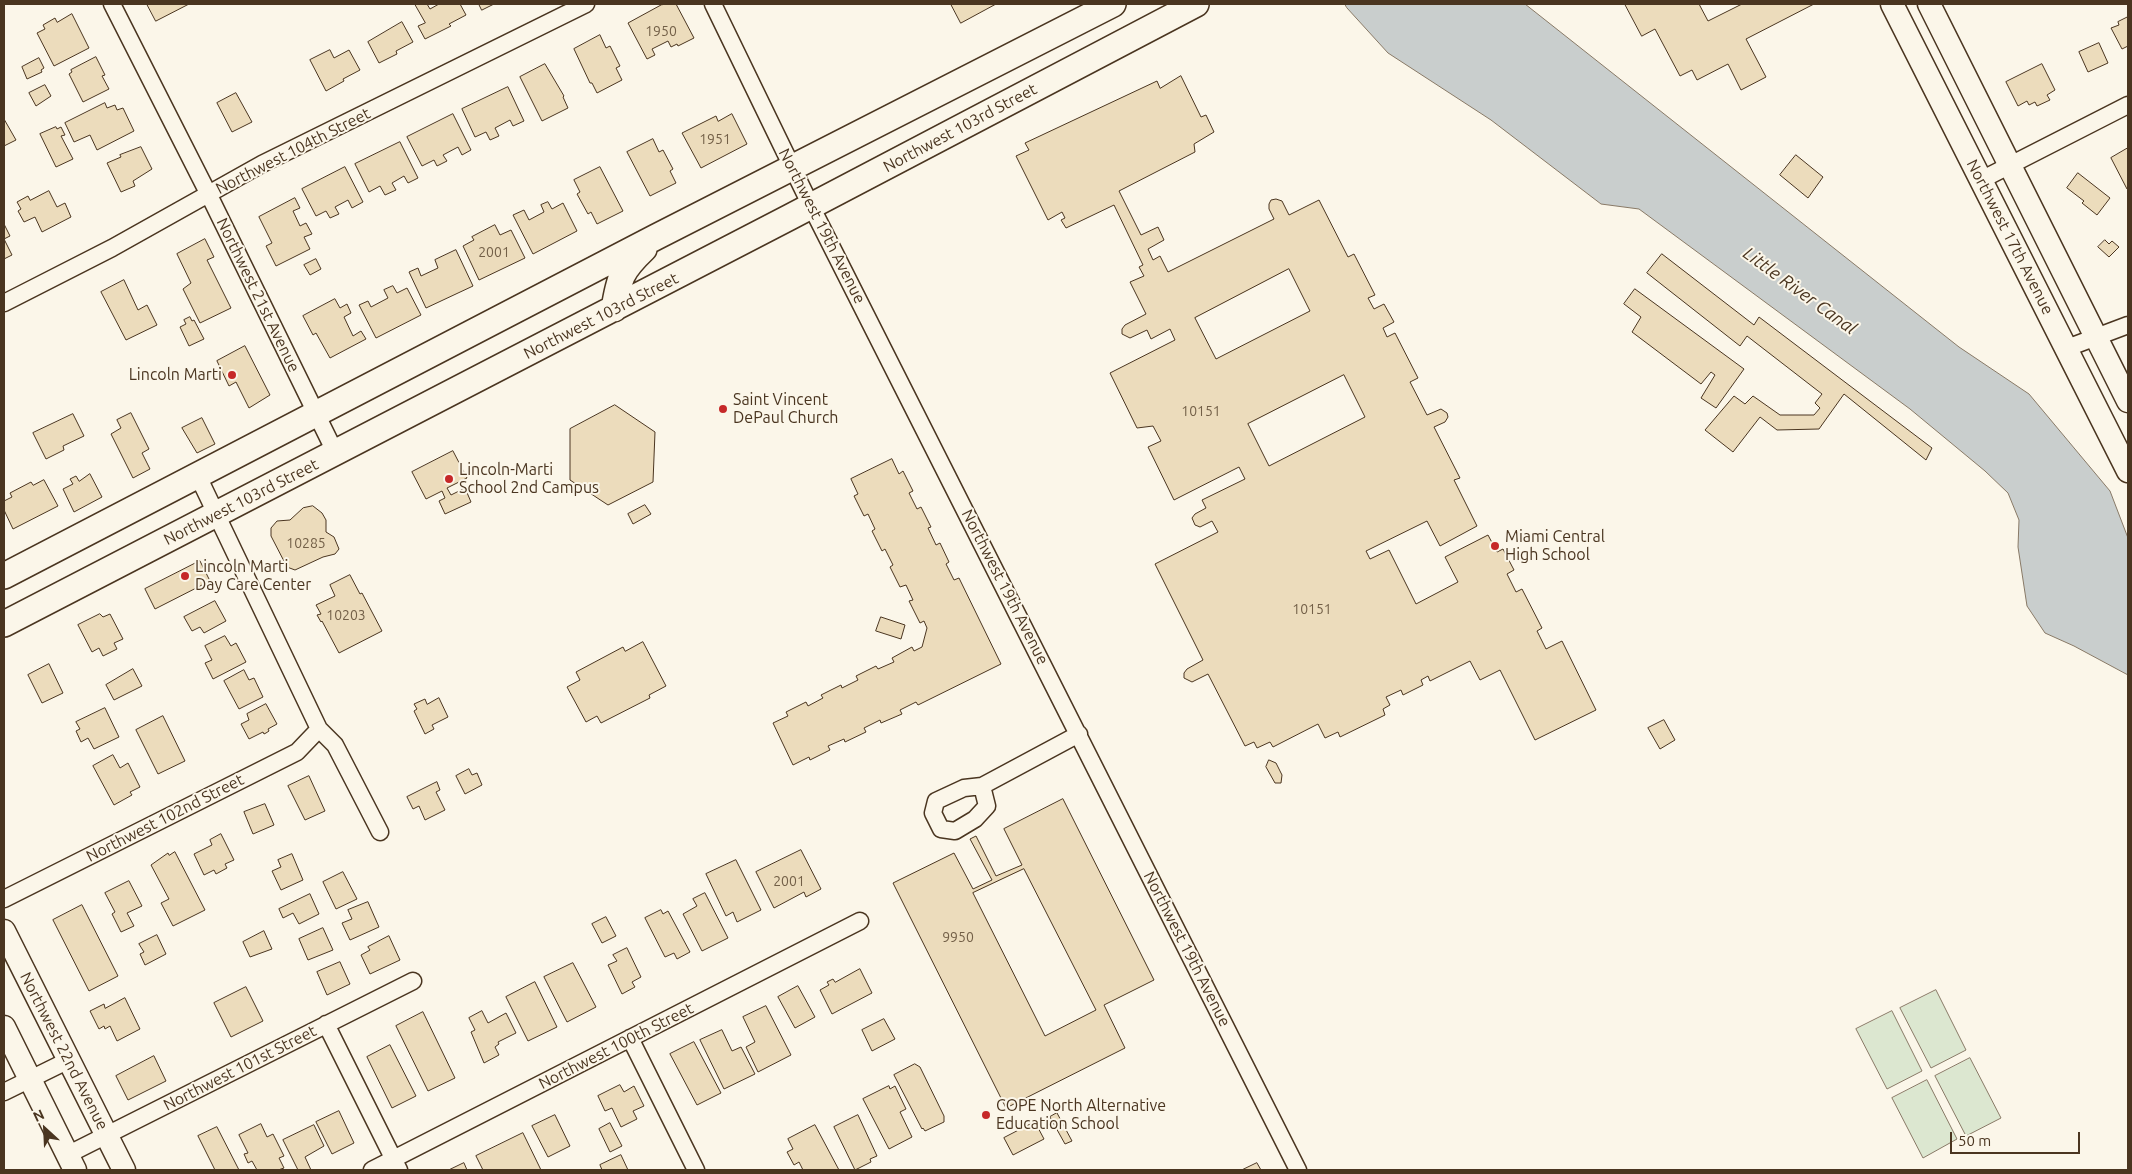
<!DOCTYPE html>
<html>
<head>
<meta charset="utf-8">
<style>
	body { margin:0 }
	#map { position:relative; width:2132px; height:1174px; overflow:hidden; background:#fbf6e9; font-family:Ubuntu,sans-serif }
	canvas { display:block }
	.frame { position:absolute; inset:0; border:5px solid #4a3520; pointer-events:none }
	.north { position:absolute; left:20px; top:1104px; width:50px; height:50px; -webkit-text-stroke:4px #fbf6e9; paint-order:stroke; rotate:335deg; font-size:14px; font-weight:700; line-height:20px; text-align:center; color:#4a3520 }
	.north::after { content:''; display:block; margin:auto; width:18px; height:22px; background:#4a3520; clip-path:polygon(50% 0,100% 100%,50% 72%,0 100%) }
	.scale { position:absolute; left:1950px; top:1132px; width:130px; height:22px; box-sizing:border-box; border:2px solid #4a3520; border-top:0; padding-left:6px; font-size:15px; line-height:18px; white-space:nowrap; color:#4a3520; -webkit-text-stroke:4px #fbf6e9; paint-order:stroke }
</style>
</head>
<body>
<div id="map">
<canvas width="2132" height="1174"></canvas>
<div class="frame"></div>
<div class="north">N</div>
<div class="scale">50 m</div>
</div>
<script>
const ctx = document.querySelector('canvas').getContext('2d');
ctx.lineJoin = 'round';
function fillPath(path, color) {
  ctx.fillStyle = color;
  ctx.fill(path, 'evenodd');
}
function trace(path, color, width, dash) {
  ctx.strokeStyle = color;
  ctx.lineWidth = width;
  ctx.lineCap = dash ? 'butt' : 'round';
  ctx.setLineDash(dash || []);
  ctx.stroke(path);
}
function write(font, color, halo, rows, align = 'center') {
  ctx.font = font + ' Ubuntu,sans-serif';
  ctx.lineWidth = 4;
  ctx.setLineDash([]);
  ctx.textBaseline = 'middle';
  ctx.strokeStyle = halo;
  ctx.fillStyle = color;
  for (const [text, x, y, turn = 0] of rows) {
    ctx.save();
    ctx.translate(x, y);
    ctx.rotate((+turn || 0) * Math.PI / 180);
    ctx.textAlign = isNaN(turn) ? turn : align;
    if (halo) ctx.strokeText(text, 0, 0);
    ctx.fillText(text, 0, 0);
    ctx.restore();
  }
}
const green = new Path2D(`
	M1936,990L1966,1050L1931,1068L1900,1008Z
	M1892,1011L1922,1071L1887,1089L1856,1029Z
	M1970,1058L2001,1118L1966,1136L1935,1076Z
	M1927,1080L1957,1139L1923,1158L1892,1098Z`);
fillPath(green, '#dce7d0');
trace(green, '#887966', 1);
const water = new Path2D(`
	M1345,4H1525L1959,347L2029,394L2110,491L2128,538V675L2074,646L2045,633L2027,606L2018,547L2019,520L2008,493L1985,471L1910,409L1639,209L1601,204L1491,120L1388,53L1347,8Z`);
fillPath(water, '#c9cecd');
trace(water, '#887966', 1);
const building = new Path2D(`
	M147,4H189L156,21Z
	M415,4H427L430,9L439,4H460L466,15L449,24L451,26L425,39L418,26L425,23Z
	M479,4H494L482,10Z
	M667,4H676L694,38L678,46L677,44L671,47L668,41L652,49L655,55L647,59L628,23L661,5Z
	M951,4H996L961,23Z
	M1625,4H1699L1708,21L1742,4H1814L1746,39L1766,77L1741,90L1728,64L1697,80L1692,70L1680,76L1655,29L1642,36Z
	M72,14L89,48L54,66L37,33L45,29L43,25L55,18L57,22Z
	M2128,17V46L2122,49L2111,28L2119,25L2118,22Z
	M402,22L413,42L396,51L397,54L379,63L368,42Z
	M600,35L606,48L610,46L620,66L616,68L622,80L597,93L592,83H590L574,49Z
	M2099,43L2108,63L2088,72L2079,52Z
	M330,50L334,58L349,50L360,70L343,79L344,81L326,91L310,60Z
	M96,57L105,75L102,76L109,89L83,102L69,74L72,72L71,70Z
	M39,58L44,68L41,70L42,72L27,79L22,67Z
	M545,64L564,96L563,97L568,108L542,121L520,77Z
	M2042,64L2055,90L2047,95L2050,100L2037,106L2035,102L2029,105L2027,101L2018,106L2006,82Z
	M1181,76L1201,117L1206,115L1214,132L1194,144L1195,152L1119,191L1141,235L1158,227L1164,240L1148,249L1153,260L1160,256L1168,272L1274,219L1269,209V204L1271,200L1276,199L1282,201L1289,215L1319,200L1348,257L1354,254L1375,295L1368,298L1374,309L1384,304L1394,322L1383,328L1387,337L1395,333L1418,378L1410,382L1427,415L1441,409L1447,413L1448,417L1445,422L1434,427L1460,478L1454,480L1477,526L1440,546L1427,521L1366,551L1370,559L1389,550L1416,604L1458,582L1445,557L1488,535L1497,552L1503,549L1514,570L1507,574L1516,592L1522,589L1542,628L1537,631L1546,649L1562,641L1596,710L1535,740L1500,670L1480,680L1470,661L1430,681L1428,676L1421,680L1423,685L1403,695L1401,690L1386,697L1390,705L1383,709L1385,715L1340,737L1338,732L1325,738L1318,724L1273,747L1270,742L1257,748L1254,742L1245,746L1208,674L1192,682L1184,678V673L1187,669L1203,660L1155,564L1218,532L1212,521L1200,527L1195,525L1192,518L1195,514L1206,508L1202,500L1245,479L1239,467L1174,500L1148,447L1161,441L1153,426L1137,428L1110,373L1175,340L1170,329L1151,339L1147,330L1130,338L1122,334V329L1125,325L1146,314L1130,282L1144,276L1139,267L1143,265L1114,205L1066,228L1061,220L1065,218L1062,212L1048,220L1016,156L1029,150L1025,143L1157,81L1160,88ZM1289,269L1310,311L1216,359L1195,318ZM1344,375L1365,417L1269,466L1248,424Z
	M45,85L51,96L36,106L29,93Z
	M508,87L524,121L513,126L510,120L495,128L499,136L490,140L486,132L475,137L462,109Z
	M236,93L252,122L232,132L217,103Z
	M105,103L107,108L115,105L117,110L123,108L134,131L97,150L90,135L74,142L65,123Z
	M453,114L471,150L462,155L458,147L443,155L447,161L437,166L434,160L422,166L407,137Z
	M732,114L747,144L701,168L682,133L716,116L718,121Z
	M4,119L16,140L4,146Z
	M56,127L57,129L61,127L65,135L61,136L73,159L56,167L40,134Z
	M653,139L659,152L663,150L673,169L670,171L676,183L650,196L627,152Z
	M400,142L418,178L408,183L404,176L392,183L396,190L385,195L380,186L369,192L355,164Z
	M141,147L152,169L133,181L135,186L121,192L107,163L121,157L120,155Z
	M2128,148V189H2127L2111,158Z
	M1796,155L1823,177L1808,198L1780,175Z
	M345,167L363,202L352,208L348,200L335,207L339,214L330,218L326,211L316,216L302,189Z
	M600,167L623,211L597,224L591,212L588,214L577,194L580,192L574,180Z
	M2078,173L2110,198L2097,215L2082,203L2084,201L2067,188Z
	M49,191L57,207L65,203L71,217L42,232L35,217L24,222L18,211L21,209L17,202L28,196L30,200Z
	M295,198L300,208L293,211L300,226L306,223L312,234L304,237L310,249L276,266L266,246L272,243L259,217Z
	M548,202L552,209L563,203L577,231L533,254L513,215L524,210L529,220L544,212L541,205Z
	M4,224L10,236L4,239L12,255L4,259Z
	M495,225L500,235L511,230L525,258L479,280L463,246L474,240L472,237Z
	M205,239L214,257L207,260L231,308L200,323L183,289L191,283L177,254Z
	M2105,240L2109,244L2112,241L2119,247L2109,257L2098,247Z
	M456,250L473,286L426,308L409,272L418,268L421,276L438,268L435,260Z
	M1662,254L1754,325L1759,317L1932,448L1926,460L1844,394L1819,429L1777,430L1760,417L1733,452L1705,430L1734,396L1745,404L1753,396L1780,415H1814L1820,408L1815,403L1822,394L1747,336L1740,346L1647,273Z
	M316,259L321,269L310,275L304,265Z
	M124,280L138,310L147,305L157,325L126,340L101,292Z
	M393,286L397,293L407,288L421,315L376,338L359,305L368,301L371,307L388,298L384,290Z
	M1635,289L1744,369L1716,408L1701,398L1715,375L1711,372L1701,384L1632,332L1641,317L1624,304Z
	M335,299L340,308L347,304L351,313L344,317L353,336L361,331L366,339L330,358L316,333L313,335L303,316Z
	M190,317L192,321L194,320L204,339L189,346L180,327L186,324L184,320Z
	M245,346L270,395L249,408L236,382L229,386L217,361Z
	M615,405L655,432L653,482L608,505L570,480V429Z
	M131,413L149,449L142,453L150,469L133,478L111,434L121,428L117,420Z
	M73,414L84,436L63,446L64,450L46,459L33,433Z
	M202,418L215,444L197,453L182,428Z
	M453,451L467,478L447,488L451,495L465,488L471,502L445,514L439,501L445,498L442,491L426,499L412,472Z
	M892,459L899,474L903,471L913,491L909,493L917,509L921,507L931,527L928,528L936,545L940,543L949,562L946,564L954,580L959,578L1001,664L918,705L916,702L900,710L902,714L881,723L880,720L864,728L866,732L845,742L844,739L828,746L830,750L810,760L809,757L793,765L773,723L788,716L786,712L806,702L808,706L823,698L821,695L841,685L842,688L858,680L856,676L876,666L878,669L894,662L892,658L912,647L914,651L922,647L927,628L924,621L920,623L909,601L913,600L906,585L900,587L890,567L893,565L885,549L882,551L872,531L875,529L868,514L864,516L854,496L858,494L851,479Z
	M90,474L102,497L74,512L63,489L73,484L70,479L76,476L79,481Z
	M44,480L58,506L13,529L4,510V501L12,497L10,493L31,482L33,485Z
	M645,505L651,514L633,524L628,514Z
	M313,506L322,513L326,520V532L334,537L339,549L335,554L323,557L295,570L287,567L271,536V528L277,521L290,520L303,508Z
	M200,561L210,581L155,609L145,589Z
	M350,575L360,594L362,593L382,631L339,653L322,621L321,622L317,615L321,614L316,605L335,596L330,585Z
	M215,601L226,621L204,633L200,627L192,631L184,617Z
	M100,614L103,617L110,614L123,639L114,643L117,649L103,656L99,648L92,652L78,625Z
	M881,617L905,625L901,639L876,631Z
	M225,636L231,646L236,643L246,662L213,679L205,663L212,660L205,646Z
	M643,642L666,686L649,695L650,698L601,723L597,716L586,722L567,687L580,680L576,672L623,647L625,651Z
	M49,664L63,693L42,703L28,675Z
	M133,669L142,686L114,700L106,685Z
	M244,670L249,680L254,678L263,697L239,709L224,681Z
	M439,698L448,717L432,725L434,729L425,734L414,711L417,709L414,704L425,699L427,704Z
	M266,704L277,724L268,729L269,731L266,733L264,734L263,732L249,739L241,724L249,720L247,714Z
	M105,708L119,737L94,749L88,738L81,742L76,731L80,729L76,722Z
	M163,716L185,761L158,774L136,730Z
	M1664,720L1675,740L1660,749L1648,728Z
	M113,755L120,768L128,763L140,787L130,792L132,795L114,805L93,766Z
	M1269,760L1276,763L1282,775L1281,783H1275L1266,767Z
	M469,769L472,775L477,773L482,785L465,794L456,776Z
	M309,776L325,811L305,820L288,786Z
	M437,782L440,790L436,792L445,810L425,820L419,806L413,809L407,797Z
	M1063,799L1154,980L1104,1005L1125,1048L1006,1108L893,883L954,853L973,889L992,880L970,839L976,836L996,876L1022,865L1004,829ZM1024,869L1096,1010L1045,1036L973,893Z
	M265,804L274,825L253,834L244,812Z
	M221,834L234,860L225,864L227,868L216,874L214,870L204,875L194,854L212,845L210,840Z
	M801,850L821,889L806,897L804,892L774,908L756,872Z
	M175,852L205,910L173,926L161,903L169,899L151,865L168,853L169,855Z
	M292,854L303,880L281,890L272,871L281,867L278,860Z
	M736,860L761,910L737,922L733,912L726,916L706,874Z
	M343,872L357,899L336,909L323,882Z
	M129,881L142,906L127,913L134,926L121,932L112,914L115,912L105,893Z
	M705,893L728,938L702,951L683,914L697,906L693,899Z
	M310,894L319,914L299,924L293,913L283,918L279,909Z
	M368,902L379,927L350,940L342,923L352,919L348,910Z
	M82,905L118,976L89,991L53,920Z
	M661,910L663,914L668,911L690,952L677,959L674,953L665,957L645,918Z
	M606,917L616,936L602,943L592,924Z
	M323,928L333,950L308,960L299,939Z
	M264,931L272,949L250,957L243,942Z
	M157,935L166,954L145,965L140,954L144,952L139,944Z
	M389,936L400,960L370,974L361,955L370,950L368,947Z
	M627,948L641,977L632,982L635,987L622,994L608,965L617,961L613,955Z
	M340,962L350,984L327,995L317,972Z
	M573,963L596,1007L567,1022L544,977Z
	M860,969L872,993L832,1014L820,990L829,985L827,982L833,979L835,982Z
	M535,982L557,1027L528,1041L506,997Z
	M798,986L815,1017L795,1028L778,997Z
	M246,987L263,1021L231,1037L214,1003Z
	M125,998L140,1029L117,1041L110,1026L105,1029L104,1026L99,1029L90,1011L104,1004L105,1008Z
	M766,1006L791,1055L758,1072L746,1047L755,1042L743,1017Z
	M482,1011L488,1023L506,1013L516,1033L498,1042L499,1044L495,1047L499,1055L484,1063L471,1032L475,1030L469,1018Z
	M423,1012L455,1078L428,1091L396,1026Z
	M884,1019L895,1039L872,1051L862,1030Z
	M722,1030L732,1051L741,1047L755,1074L724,1089L700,1040Z
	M694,1042L721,1093L697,1105L670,1054Z
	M390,1045L416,1096L392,1108L367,1057Z
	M154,1056L166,1081L128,1100L116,1076Z
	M915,1064L920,1067L944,1116V1122L925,1131L923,1128L922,1129L894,1075Z
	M620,1085L624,1092L634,1086L644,1106L633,1111L637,1119L621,1127L612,1108L605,1111L598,1096Z
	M889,1086L890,1089L895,1086L906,1109L900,1112L912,1137L889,1149L863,1099Z
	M339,1111L354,1143L332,1154L316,1122Z
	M1057,1113L1072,1141L1065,1144L1050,1117Z
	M555,1115L570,1146L548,1157L532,1126Z
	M858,1115L877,1156L870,1159L871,1162L855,1170L834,1127Z
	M1035,1122L1044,1139L1013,1155L1004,1138Z
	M610,1123L622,1146L610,1152L599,1129Z
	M261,1124L267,1137L273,1134L284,1156L279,1158L284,1168L278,1170H257L252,1161L248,1163L244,1154L248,1153L239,1135Z
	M314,1125L324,1146L305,1157L311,1170H298L283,1140Z
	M815,1125L839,1170H803L799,1162L794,1165L787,1152L793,1149L788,1139Z
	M217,1127L239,1170H215L198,1136Z
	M523,1133L541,1170H483L476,1156Z
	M621,1155L628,1170H602L600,1165Z
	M464,1163L467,1170H449Z
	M1257,1163L1261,1170H1242Z`);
fillPath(building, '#ecdcbc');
trace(building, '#4a3520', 1);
const minor = new Path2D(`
	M112,4L209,195L336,454
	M713,4L811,206L1298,1170
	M1981,180L2128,105
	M4,303L112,248L262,164L586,4
	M2067,348L2128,325
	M198,476L319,729L335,745L380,832
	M982,786L987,806L975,819L955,831L941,829L933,813L936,801L964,788L982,786L1079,734
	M4,899L297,752L319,729
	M326,1024L399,1170
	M630,1038L696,1170
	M4,1092L69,1060
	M67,1155L413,981
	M372,1170L860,921`);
const secondary = new Path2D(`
	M1892,4L2128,471
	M1929,4L2128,401
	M4,931L124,1170
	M4,1027L75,1170`);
const primary = new Path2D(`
	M614,309C619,278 621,271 644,249
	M4,576L656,237L1113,4
	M4,624L790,217L1196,4`);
trace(minor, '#4a3520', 19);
trace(secondary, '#4a3520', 25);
trace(primary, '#4a3520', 28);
trace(minor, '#fbf6e9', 16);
trace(secondary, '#fbf6e9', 22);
trace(primary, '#fbf6e9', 25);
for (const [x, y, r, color] of [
	[232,375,5,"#c62828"],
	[723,409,5,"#c62828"],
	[449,479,5,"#c62828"],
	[1495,546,5,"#c62828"],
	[185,576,5,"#c62828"],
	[986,1115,5,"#c62828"]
]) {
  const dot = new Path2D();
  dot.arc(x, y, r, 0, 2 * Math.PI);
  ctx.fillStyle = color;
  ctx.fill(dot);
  trace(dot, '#fbf6e9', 2);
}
write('14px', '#725f47', null, [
	["1950",661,31],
	["1951",715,139],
	["2001",494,252],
	["10151",1201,411],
	["10285",306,543],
	["10151",1312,609],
	["10203",346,615],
	["2001",789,881],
	["9950",958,937]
]);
write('16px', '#4a3520', '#fbf6e9', [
	["Northwest 103rd Street",960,128,-28],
	["Northwest 104th Street",293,151,-27],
	["Northwest 19th Avenue",822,226,63],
	["Northwest 17th Avenue",2010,237,63],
	["Northwest 21st Avenue",258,295,64],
	["Northwest 103rd Street",601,316,-27],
	["Northwest 103rd Street",241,502,-27],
	["Northwest 19th Avenue",1005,587,63],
	["Northwest 102nd Street",165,818,-27],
	["Northwest 19th Avenue",1187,949,63],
	["Northwest 100th Street",616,1046,-27],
	["Northwest 22nd Avenue",64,1051,63],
	["Northwest 101st Street",240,1068,-27]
]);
write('16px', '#4a3520', '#fbf6e9', [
	["Lincoln Marti",222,375,"right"],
	["Saint Vincent",733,400],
	["DePaul Church",733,418],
	["Lincoln-Marti",459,470],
	["School 2nd Campus",459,488],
	["Miami Central",1505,537],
	["High School",1505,555],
	["Lincoln Marti",195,567],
	["Day Care Center",195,585],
	["COPE North Alternative",996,1106],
	["Education School",996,1124]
], 'left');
write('italic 18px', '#4a3520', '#fbf6e9', [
	["Little River Canal",1800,291,36]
]);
</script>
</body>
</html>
